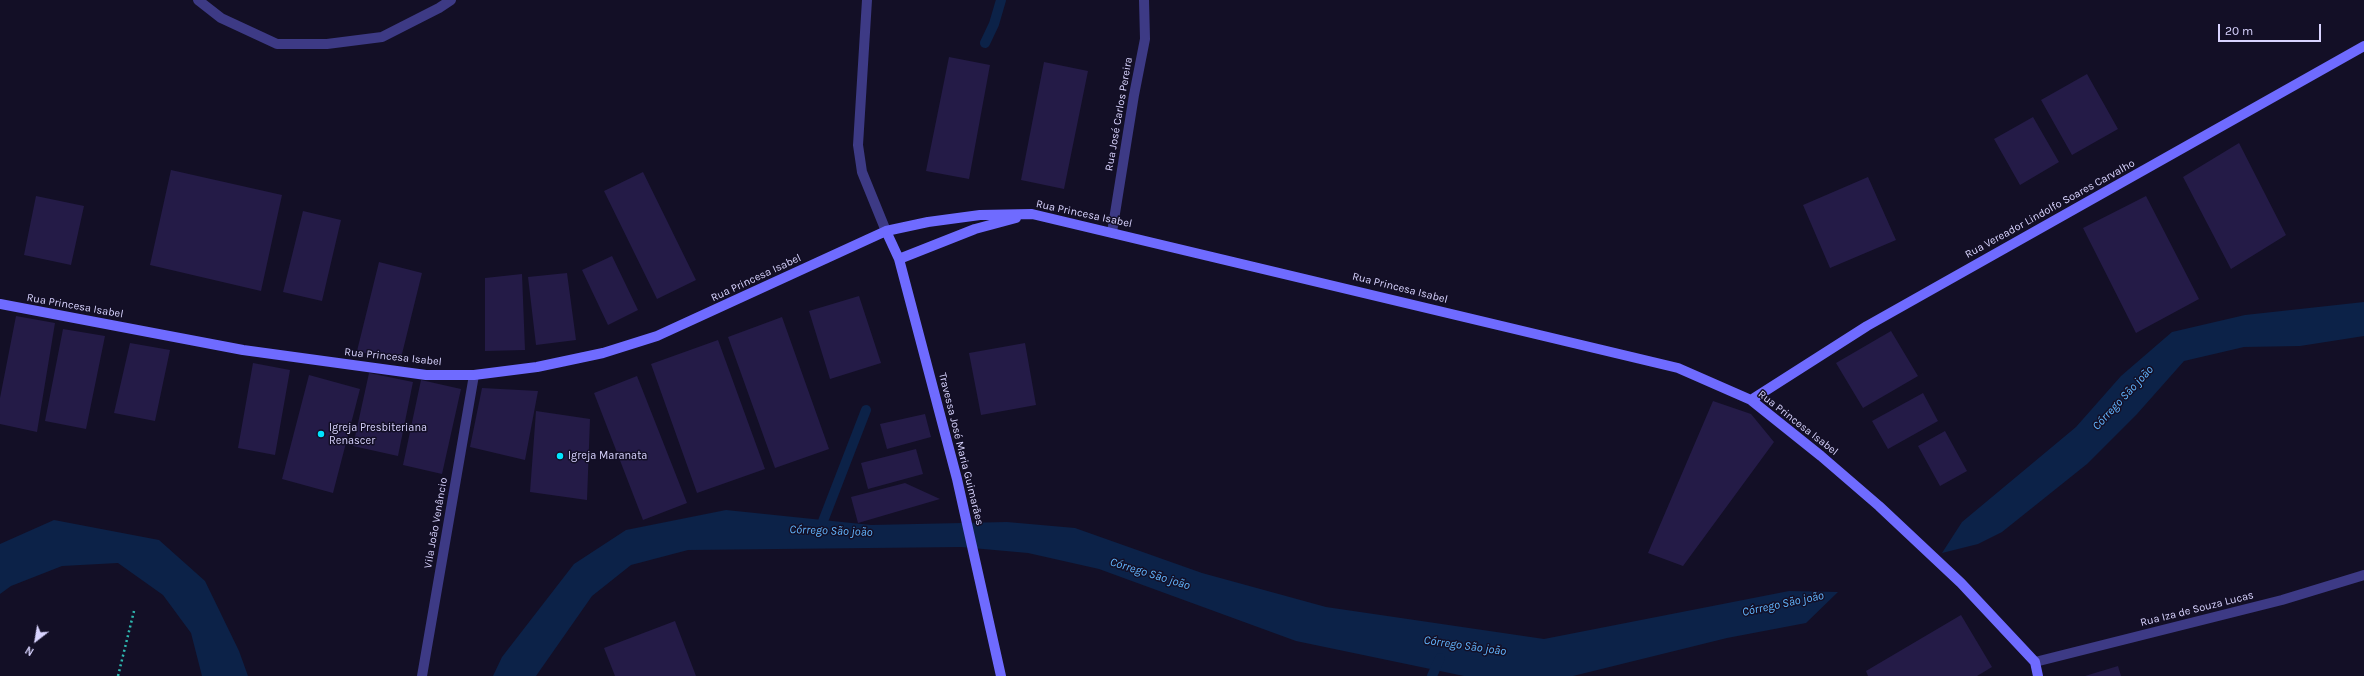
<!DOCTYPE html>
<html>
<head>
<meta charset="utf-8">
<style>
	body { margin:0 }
	#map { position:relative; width:2364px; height:676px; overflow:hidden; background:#130f26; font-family:Karla,sans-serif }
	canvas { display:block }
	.north { position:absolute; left:16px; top:620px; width:40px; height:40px; -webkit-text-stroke:3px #130f26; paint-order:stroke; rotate:211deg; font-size:11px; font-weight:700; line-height:16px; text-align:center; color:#d9d4ff }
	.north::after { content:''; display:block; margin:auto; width:14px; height:18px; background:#d9d4ff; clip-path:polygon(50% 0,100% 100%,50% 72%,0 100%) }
	.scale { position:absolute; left:2218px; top:24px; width:103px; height:18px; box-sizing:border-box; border:2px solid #d9d4ff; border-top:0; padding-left:5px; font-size:12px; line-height:14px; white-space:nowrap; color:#d9d4ff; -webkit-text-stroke:3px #130f26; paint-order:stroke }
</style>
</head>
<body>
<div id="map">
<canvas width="2364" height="676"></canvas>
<div class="north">N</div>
<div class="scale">20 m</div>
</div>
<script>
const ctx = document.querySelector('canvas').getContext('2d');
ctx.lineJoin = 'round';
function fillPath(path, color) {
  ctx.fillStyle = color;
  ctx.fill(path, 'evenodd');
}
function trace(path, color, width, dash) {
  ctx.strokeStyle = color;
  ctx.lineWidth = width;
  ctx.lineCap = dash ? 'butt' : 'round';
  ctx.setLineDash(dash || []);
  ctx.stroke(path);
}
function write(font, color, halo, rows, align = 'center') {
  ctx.font = font + ' Karla,sans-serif';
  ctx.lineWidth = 3;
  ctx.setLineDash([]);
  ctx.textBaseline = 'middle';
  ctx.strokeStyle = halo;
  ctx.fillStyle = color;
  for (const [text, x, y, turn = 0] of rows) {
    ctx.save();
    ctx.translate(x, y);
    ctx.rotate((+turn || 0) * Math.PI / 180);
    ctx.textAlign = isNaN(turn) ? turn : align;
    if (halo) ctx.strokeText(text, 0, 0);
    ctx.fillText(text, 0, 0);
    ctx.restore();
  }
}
fillPath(new Path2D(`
	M2364,302V336L2300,346L2244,347L2184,361L2137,414L2087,464L2002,532L1978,544L1942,553L1962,522L2076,427L2121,376L2172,332L2245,315Z
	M726,510L871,525L1007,522L1075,528L1202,573L1326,607L1544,639L1789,591L1838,592L1806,623L1727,638L1573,676H1464L1296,641L1099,569L1028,553L961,547L688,550L631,565L592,596L536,676H493L502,657L574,564L626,530Z
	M54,520L159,540L205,581L239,651L248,676H202L191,633L163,595L118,563L62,566L11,586L0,594V544Z`), '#0c2248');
trace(new Path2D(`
	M985,43L994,24L1001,0
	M820,529L866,410
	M1432,676L1440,658`), '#0c2248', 10);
fillPath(new Path2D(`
	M949,57L990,65L969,179L926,171Z
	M1044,62L1088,71L1064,189L1021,180Z
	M2087,74L2118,129L2072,155L2041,100Z
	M2033,117L2059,162L2020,185L1994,139Z
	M2239,143L2286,235L2231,269L2183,177Z
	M171,170L282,195L261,291L150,265Z
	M643,172L696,280L657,299L604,191Z
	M1868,177L1896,240L1830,268L1803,205Z
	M36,196L84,206L71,265L24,255Z
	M2146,196L2199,299L2136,333L2083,228Z
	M303,211L341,220L322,301L283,292Z
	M612,256L638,310L608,325L582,270Z
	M379,262L422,273L400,362L357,351Z
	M567,273L576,340L536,345L528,277Z
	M522,274L525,350L485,351V278Z
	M859,296L881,363L830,379L809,311Z
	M16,316L55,323L37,432L0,424V398Z
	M782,317L829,449L775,468L728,337Z
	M63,329L105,336L86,429L45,421Z
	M1891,331L1918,376L1863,408L1836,363Z
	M718,340L765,469L697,493L651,364Z
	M130,343L170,350L155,421L114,413Z
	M1025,343L1036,405L981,415L969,353Z
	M253,363L290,370L275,455L238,448Z
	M369,373L413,382L398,456L353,446Z
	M309,375L360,389L333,493L282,479Z
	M637,376L687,503L643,520L594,393Z
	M421,380L461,389L442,474L403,465Z
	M482,388L538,391L525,460L470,447Z
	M1923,393L1938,421L1888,449L1872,421Z
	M1713,401L1751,414L1774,442L1683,566L1648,553Z
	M536,411L590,419L587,500L530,492Z
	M925,414L931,437L887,449L880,424Z
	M1945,431L1967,471L1940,486L1918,446Z
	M916,449L923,474L868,489L861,463Z
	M905,483L940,499L858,523L851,497Z
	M1961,615L1992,667L1977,676H1868L1866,671Z
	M675,621L696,676H615L604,648Z
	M2118,666L2121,676H2085Z`), '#241b47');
trace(new Path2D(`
	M118,676L134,611`), '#2fb8b0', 2.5, [2, 3]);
trace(new Path2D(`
	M422,676L474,375`), '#3d3a85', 10);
trace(new Path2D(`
	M198,0L221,18L277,44H327L382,37L439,8L451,0
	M867,0L858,145L862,172L886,231
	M1112,232L1134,95L1145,39L1144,0
	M2035,662L2282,600L2364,575`), '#3d3a85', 10);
trace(new Path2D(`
	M886,231L899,259L957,479L1001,676
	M899,259L975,229L1016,218
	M0,304L243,350L426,375H474L537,367L603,353L657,336L886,231L928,222L980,215L1032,214L1678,368L1751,400L1821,456L1879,506L1961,583L2035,662L2038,676
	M1751,400L1867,326L2364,46`), '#6f6bff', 10);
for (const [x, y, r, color] of [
	[321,434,4,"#00e5ff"],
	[560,456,4,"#00e5ff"]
]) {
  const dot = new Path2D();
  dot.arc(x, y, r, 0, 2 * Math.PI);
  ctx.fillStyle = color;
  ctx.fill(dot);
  trace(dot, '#130f26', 1.5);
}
write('11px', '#d9d4ff', '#130f26', [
	["Rua José Carlos Pereira",1119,114,-80],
	["Rua Vereador Lindolfo Soares Carvalho",2050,209,-29],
	["Rua Princesa Isabel",1084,214,12],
	["Rua Princesa Isabel",756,278,-25],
	["Rua Princesa Isabel",1400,288,14],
	["Rua Princesa Isabel",75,306,10],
	["Rua Princesa Isabel",393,357,6],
	["Rua Princesa Isabel",1798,423,38],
	["Travessa José Maria Guimarães",961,449,76],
	["Vila João Venâncio",436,523,-80],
	["Rua Iza de Souza Lucas",2197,609,-14]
]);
write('11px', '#d9d4ff', '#130f26', [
	["Igreja Presbiteriana",329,428],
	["Renascer",329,441],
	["Igreja Maranata",568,456]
], 'left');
write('italic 12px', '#62b6ff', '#130f26', [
	["Córrego São joão",2123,398,-47],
	["Córrego São joão",831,531,2],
	["Córrego São joão",1150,574,17],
	["Córrego São joão",1783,604,-12],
	["Córrego São joão",1465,646,8]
]);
</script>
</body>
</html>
